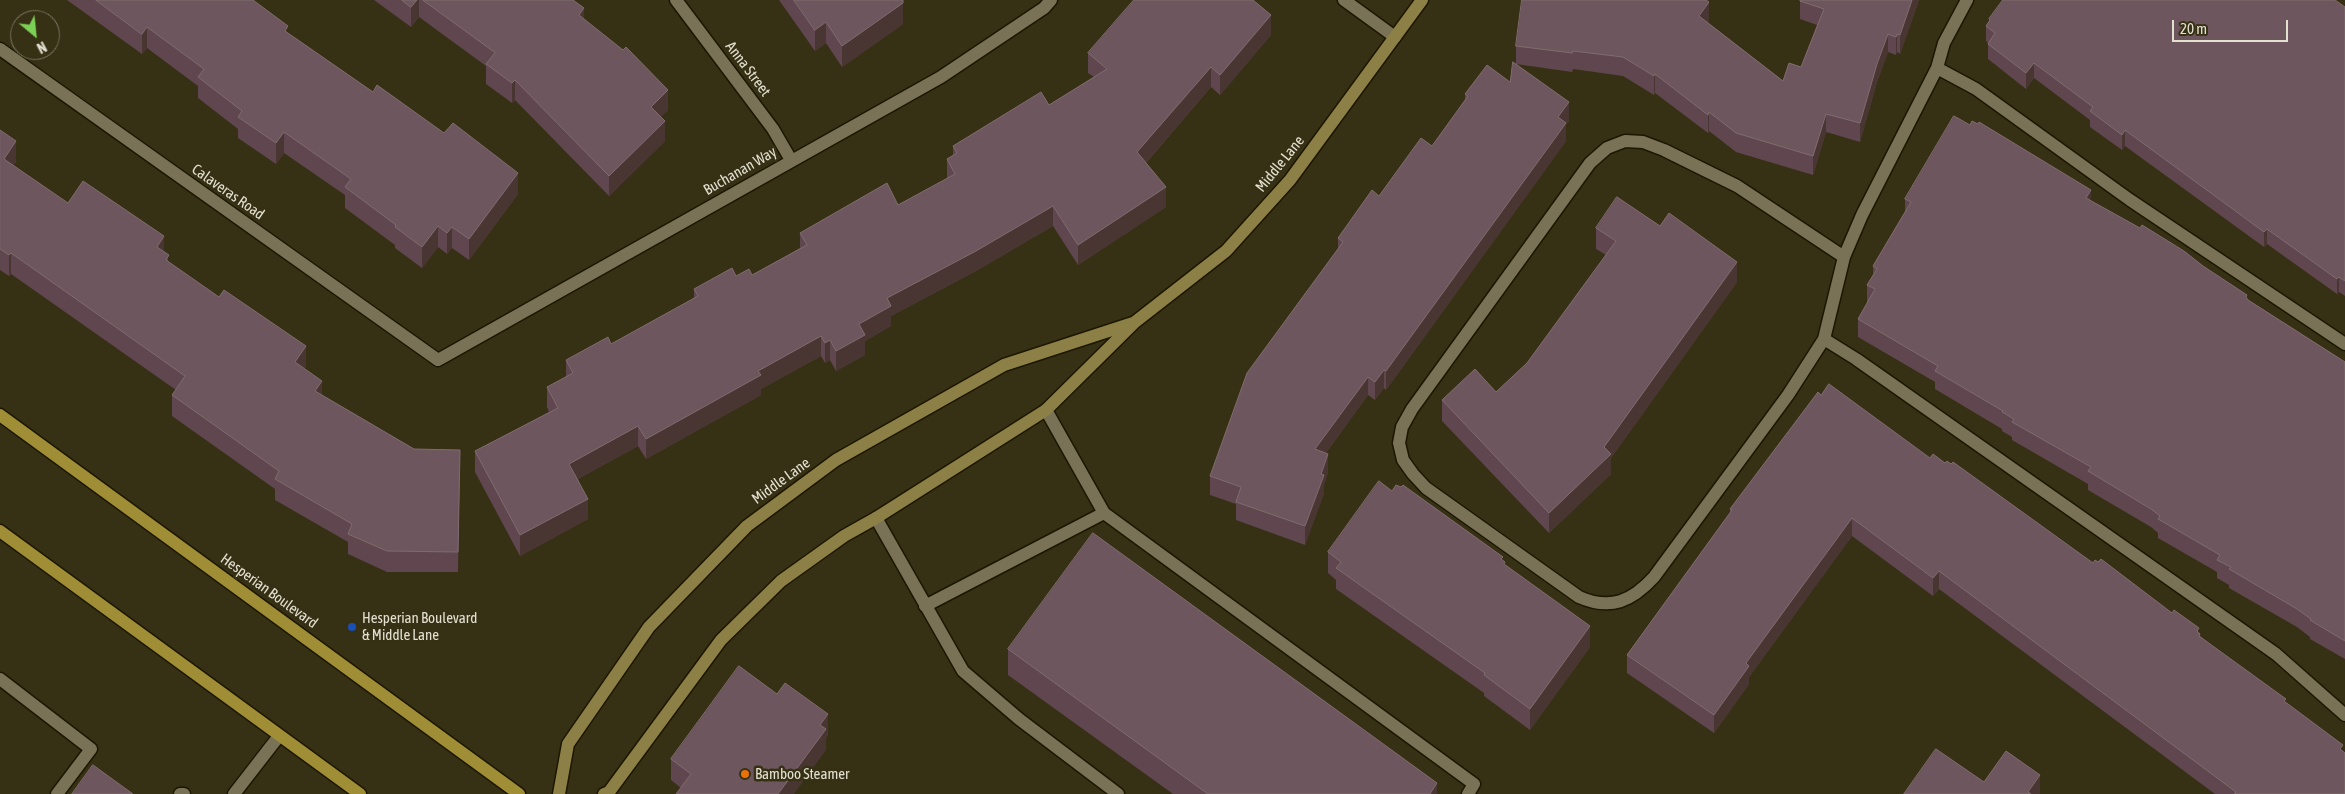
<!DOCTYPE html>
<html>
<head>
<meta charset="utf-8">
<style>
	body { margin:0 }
	#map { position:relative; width:2345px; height:794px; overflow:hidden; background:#363015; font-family:"Asap Condensed",sans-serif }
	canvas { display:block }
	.north { position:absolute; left:10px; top:10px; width:50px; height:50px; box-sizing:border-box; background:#363015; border:1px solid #7b7660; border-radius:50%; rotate:152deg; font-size:14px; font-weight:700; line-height:20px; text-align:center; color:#e3e0d0 }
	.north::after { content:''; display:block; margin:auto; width:18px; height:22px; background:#7bd156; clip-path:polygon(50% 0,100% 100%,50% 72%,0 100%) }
	.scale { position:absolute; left:2172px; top:20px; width:116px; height:22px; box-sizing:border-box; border:2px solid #e3e0d0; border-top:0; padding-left:6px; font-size:15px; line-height:18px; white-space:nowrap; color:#e3e0d0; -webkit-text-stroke:4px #363015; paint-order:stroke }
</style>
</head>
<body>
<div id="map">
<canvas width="2345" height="794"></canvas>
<div class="north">N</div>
<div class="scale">20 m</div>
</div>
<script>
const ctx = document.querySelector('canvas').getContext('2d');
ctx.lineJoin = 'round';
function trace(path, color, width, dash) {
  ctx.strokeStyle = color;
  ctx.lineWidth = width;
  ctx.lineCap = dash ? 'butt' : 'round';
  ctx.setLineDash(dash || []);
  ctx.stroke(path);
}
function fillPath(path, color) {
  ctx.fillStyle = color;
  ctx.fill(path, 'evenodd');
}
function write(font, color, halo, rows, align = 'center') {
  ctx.font = font + ' "Asap Condensed",sans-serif';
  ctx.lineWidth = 5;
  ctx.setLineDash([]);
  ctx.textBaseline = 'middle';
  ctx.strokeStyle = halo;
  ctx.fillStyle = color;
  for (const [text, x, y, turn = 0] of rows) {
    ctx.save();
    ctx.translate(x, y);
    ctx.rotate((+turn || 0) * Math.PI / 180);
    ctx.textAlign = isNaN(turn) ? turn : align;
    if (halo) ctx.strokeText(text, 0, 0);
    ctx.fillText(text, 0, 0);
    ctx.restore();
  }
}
const lane = new Path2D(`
	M1104,513L1474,784L1468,794
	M876,518L963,671L1019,719L1118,794
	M925,606L1104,513L1046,410
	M0,679L91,749L57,794
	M180,794H184
	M234,794L279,736`);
const street = new Path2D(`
	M676,0L773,129L791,160
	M1344,0L1395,37
	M0,49L438,360L941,77L1044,8L1051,0
	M1937,68L1976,89L2130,200L2345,344
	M1844,257L1737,186L1664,150L1643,142L1625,141L1607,148L1590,163L1412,409L1402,427L1399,443L1403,460L1413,474L1426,488L1579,597C1611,611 1632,601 1654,577L1788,395L1824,339L1844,257L1862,215L1937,68L1944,43L1967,0
	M1824,339L1856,359L2276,654L2345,715`);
const secondary = new Path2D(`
	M559,794L568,744L649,627L747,526L836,460L1004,365L1133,323
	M604,794L609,792L721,640L781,581L844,536L876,518L1046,410L1135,322L1226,251L1290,180L1422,0`);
const primary = new Path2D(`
	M0,415L519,794
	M0,531L360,794`);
trace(lane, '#1d1700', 15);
trace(street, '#1d1700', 15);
trace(secondary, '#1d1700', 15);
trace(primary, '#1d1700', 15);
trace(lane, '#797256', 12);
trace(street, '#797256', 12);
trace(secondary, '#8c8046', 12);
trace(primary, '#9f8e36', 12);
fillPath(new Path2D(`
	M67,0H253L288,33L518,194L469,260L452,248L447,254L438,247L422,268L395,248V245L345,208V195L284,153L276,164L238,138V129L198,98V86L147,48L142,54Z
	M374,0H573L584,19L668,110L660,117L665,141L609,196L515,100L512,103L486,84V66L419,17L411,27Z
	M779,0H903V24L842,67L826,43L815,51Z
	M1800,0H1919L1900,54L1897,52L1896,55L1888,52L1877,82L1860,142L1826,132L1813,175L1736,152L1709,131L1708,133L1655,93L1654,95L1623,76L1573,69L1572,72L1516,64L1569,121L1566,124V141L1386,390L1384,388L1375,400L1368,395L1326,453L1328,472L1324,485V493L1305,545L1236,520V504L1210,495V476L1338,249V238L1379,196L1432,146L1465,100V94L1510,82L1516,64V46L1709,21L1708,23L1783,81L1801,67L1817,25L1800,19Z
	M2345,7V296L2339,292L2337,294L2267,244L2264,247L2125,146L2122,150L2090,127V120L2034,78L2026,89L1988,59V43L1986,41V26L1989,22V19Z
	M1271,35L1220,95L1211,87L1146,163L1166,207L1078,265L1053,226L976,271L891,316V326L865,341V355L836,371L830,360L825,363L821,356L761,389V395L646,459L638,446L578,479L588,519L520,556L475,472V451L549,412L547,407V387L566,377V360L611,344L694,298V289L736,276L752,275L800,248V233L898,205L947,179V159L953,155V146L1049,105L1094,77L1088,73V53Z
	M0,130L16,162L13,166L68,203L164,252L169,262L306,366L304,369L322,395L414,449L460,450L458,572H387L348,554V542L275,500V489L172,416V395L176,390L11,274L9,276L0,270Z
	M1905,199L2091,201L2203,266L2247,299L2345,362V659L2310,639V637L2297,627L2229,588V585L2217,578V572L2158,538V533L2151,527L2088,490V484L2012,440V437L2002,431V429L1935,389V382L1858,337V319L1867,303V285L1873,275V266L1905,212Z
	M1596,228L1737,282L1611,458V474L1549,533L1442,421V400L1496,392L1527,363L1606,255L1596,249Z
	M1930,458L1945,463L2093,563L2172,613L2199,633L2200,636L2286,703L2343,751L2345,794H2215L1939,589L1933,596L1852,536L1749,677V684L1714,733L1627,673V655L1730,513V509Z
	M1392,491L1503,561L1505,566L1590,647L1530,730L1484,696V693L1336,589V580L1328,573V552Z
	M1008,649L1437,794H1173L1008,675Z
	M828,735L826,738V750L681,788L671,780V759Z`), '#5f464f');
fillPath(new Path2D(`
	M417,0H419V17L411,27V7Z
	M1912,0H1919L1900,54V35Z
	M1709,2V21L1699,34V16Z
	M903,3V24L842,67V46Z
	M584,8V28L579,15Z
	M1271,15V35L1220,95V75Z
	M826,22V43L815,51V30Z
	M147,27V48L142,54V34Z
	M1888,34V52L1877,82L1860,142V123L1877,64Z
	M1897,34V52L1896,55V37Z
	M2034,63V78L2026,89V73Z
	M1211,67V87L1137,173V152Z
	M1655,74V93L1654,95V76Z
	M515,80V100L512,103V83Z
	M668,90V110L651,127V107Z
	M1569,102V121L1566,124V141L1386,390V371L1558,117Z
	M1709,112V131L1708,133V115Z
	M1826,114V132L1813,175V156Z
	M665,121V141L609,196V176Z
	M2125,130V146L2122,150V135Z
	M284,132V153L276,164V143Z
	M16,141V162L4,180V159Z
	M518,173V194L469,260V239Z
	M1166,187V207L1078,265V245Z
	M2091,190V209L2086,198Z
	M1053,206V226L976,271L891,316V326L865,341V355L836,371V351L859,324L887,298Z
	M438,226V247L422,268V247Z
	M452,227V248L447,254V233Z
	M2267,229V244L2264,247V232Z
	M164,236V257L157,247Z
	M11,253V274L9,276V255Z
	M1737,262V282L1611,458V474L1549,533V513L1604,447Z
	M2339,277V292L2337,294V279Z
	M821,336V356L761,389V395L646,459V439L758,371Z
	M830,340V360L825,363V343Z
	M306,346V366L295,382V362Z
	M1384,370V388L1375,400V382Z
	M1368,377V395L1315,468V449Z
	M322,381V402L315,391Z
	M638,426V446L569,484V464Z
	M1328,454V472L1324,485V493L1305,545V526Z
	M588,499V519L520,556V535Z
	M1852,518V536L1749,677V684L1714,733V715L1746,663Z
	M1939,571V589L1933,596V578Z
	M1590,626V647L1530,730V709Z
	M828,714V735L826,738V750L794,794H778L820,725Z
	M2040,775V794H2028V792Z
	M1437,783V794H1430Z`), '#493632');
const building = new Path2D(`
	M96,0H253L288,26L285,31L373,92L377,85L444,133L453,123L518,173L469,239L452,227L447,233L438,226L422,247L395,227L396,225L345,187L351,179L284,132L276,143L238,117L242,111L198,77L204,69L147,27L142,34Z
	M402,0H417L411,7Z
	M423,0H573L584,8L579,15L623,50L626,47L668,90L651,107L665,121L609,176L515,80L512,83L486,64L495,53Z
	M794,0H903V3L842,46L826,22L815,30Z
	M1134,0H1253L1271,15L1220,75L1211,67L1137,152L1166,187L1078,245L1053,206L976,251L887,298L891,306L859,324L865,335L836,351L830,340L825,343L821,336L758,371L761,375L646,439L638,426L569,464L588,499L520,535L475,451L558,408L547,387L573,373L566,360L608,337L611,344L698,296L694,289L732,268L736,276L749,269L752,275L807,245L800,233L887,183L898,205L955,174L947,159L957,153L953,146L1041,92L1049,105L1107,69L1088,53Z
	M1522,0H1706L1709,2L1699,16L1783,81L1789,63L1801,67L1824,9L1800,1V0H1912L1900,35L1897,34L1896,37L1888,34L1877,64L1860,123L1826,114L1813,156L1736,133L1709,112L1708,115L1655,74L1654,76L1623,57L1573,51L1572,53L1516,46Z
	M2003,0H2335L2345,7V281L2339,277L2337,279L2267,229L2264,232L2125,130L2122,135L2090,111L2093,107L2034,63L2026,73L1988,44L1995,33L1986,26L1990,20L1989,19Z
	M1513,62L1569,102L1558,117L1566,123L1386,371L1384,370L1375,382L1368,377L1315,449L1328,454L1321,474L1324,475L1305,526L1236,502L1241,487L1210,476L1247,373L1343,242L1338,238L1372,190L1379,196L1421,138L1432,146L1468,96L1465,94L1487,65L1510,82Z
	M1954,116L1970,125L1972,121L1978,124L1979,122L2091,190L2086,198L2140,228L2142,225L2184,251L2203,266L2247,295L2246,297L2248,300L2345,362V641L2310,620L2311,619L2297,609L2229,569L2231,567L2217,560L2220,555L2158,519L2160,516L2151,509L2088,471L2091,467L2012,422L2014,419L2002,412L2003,411L1935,371L1938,366L1858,319L1875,289L1867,285L1877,269L1873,266L1911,202L1905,199Z
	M0,130L16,141L4,159L68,203L83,181L164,236L157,247L169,255L166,260L219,297L224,290L306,346L295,362L322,381L315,391L414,449L460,450L458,552L387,551L348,534L352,524L275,479L279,471L172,395L185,376L11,253L9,255L0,249Z
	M1617,197L1660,226L1669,213L1737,262L1604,447L1611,454L1549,513L1442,400L1475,369L1496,392L1527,363L1616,241L1596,228Z
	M1829,384L1930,458L1933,454L1945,463L1947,461L1951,464L1953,462L2093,563L2095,560L2098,562L2101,559L2172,613L2174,610L2199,628L2197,631L2200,634L2199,636L2286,699L2284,701L2343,745L2340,749L2345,753V794H2234L2236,792L1939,571L1933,578L1852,518L1746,663L1749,666L1714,715L1627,655L1732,510L1730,509L1818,392L1821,395Z
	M1379,481L1392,491L1396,485L1401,487L1403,485L1503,557L1501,559L1505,562L1504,564L1590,626L1530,709L1484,675L1485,673L1336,568L1341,562L1328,552Z
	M1093,533L1437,783L1430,794H1208L1008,649Z
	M739,666L777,694L785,683L828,714L820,725L826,729L778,794H676L691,774L671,759Z
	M1936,749L1984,782L2006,751L2040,775L2028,792L2031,794H1904Z
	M93,765L133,794H72Z`);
fillPath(building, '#6d565d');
trace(building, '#806c6f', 1);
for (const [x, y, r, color] of [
	[352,627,5,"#1a4fb4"],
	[745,774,5,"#e8710a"]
]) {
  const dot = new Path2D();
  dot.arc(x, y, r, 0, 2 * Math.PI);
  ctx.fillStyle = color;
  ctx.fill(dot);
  trace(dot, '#363015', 2);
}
write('15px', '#e3e0d0', '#363015', [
	["Anna Street",748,69,53],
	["Middle Lane",1280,164,-51],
	["Buchanan Way",740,171,-30],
	["Calaveras Road",228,192,35],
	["Middle Lane",781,481,-36],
	["Hesperian Boulevard",269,591,36]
]);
write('15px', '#e3e0d0', '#363015', [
	["Hesperian Boulevard",362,618],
	["& Middle Lane",362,635],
	["Bamboo Steamer",755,774]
], 'left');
</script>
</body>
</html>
